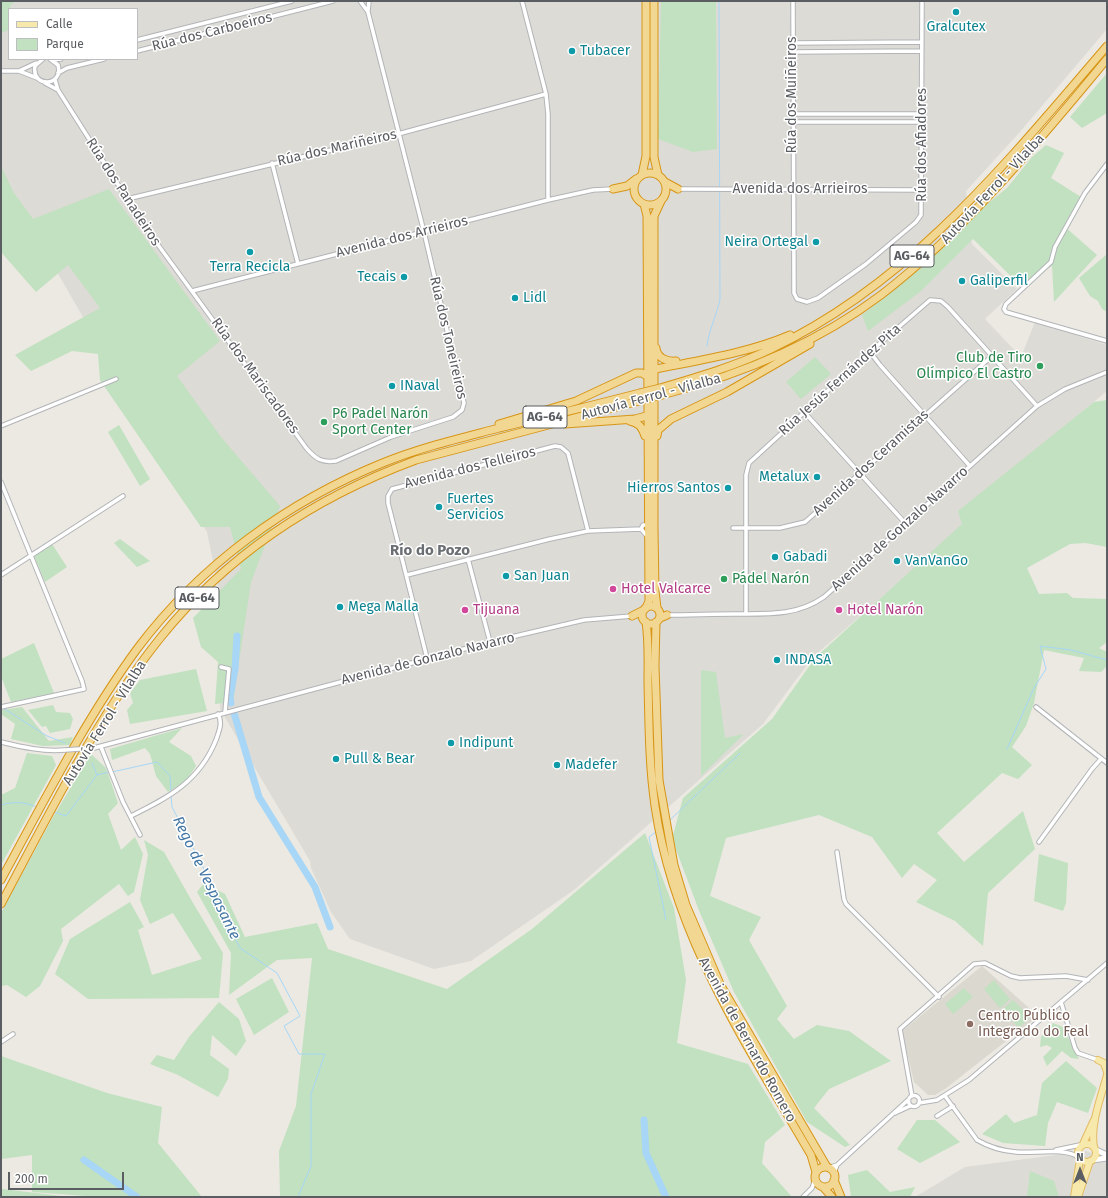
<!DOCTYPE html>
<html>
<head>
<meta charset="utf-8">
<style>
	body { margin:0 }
	#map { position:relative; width:1108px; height:1198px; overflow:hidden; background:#ebe9e1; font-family:"Fira Sans",sans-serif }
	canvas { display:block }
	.frame { position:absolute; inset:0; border:2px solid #5a5d61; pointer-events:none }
	.legend { position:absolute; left:8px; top:8px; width:130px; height:52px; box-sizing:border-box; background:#fff; border:1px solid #bdbec0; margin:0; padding:5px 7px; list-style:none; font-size:12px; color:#5a5d61 }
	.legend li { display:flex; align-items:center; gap:8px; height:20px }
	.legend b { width:20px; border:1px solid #bdbec0 }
	.north { position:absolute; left:1060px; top:1150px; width:40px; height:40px; -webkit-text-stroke:3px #fff; paint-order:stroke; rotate:0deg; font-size:11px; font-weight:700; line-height:16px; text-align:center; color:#5a5d61 }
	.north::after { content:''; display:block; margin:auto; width:14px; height:18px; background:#5a5d61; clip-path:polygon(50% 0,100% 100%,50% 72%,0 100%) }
	.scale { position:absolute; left:8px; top:1172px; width:116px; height:18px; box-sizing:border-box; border:2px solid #5a5d61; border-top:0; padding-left:5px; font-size:12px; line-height:14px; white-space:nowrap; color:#5a5d61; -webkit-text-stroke:3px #fff; paint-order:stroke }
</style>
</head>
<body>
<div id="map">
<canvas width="1108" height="1198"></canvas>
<div class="frame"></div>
<ul class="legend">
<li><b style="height:5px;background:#f7e8ab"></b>Calle</li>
<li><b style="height:11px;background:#c1e1c0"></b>Parque</li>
</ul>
<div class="north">N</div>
<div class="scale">200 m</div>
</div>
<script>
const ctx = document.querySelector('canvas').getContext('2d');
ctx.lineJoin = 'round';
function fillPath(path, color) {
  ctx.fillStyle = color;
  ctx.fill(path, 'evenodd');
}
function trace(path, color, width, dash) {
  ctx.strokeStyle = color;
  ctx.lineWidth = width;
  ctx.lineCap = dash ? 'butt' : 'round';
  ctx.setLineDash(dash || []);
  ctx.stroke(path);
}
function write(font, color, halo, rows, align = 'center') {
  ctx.font = font + ' "Fira Sans",sans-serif';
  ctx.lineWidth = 3;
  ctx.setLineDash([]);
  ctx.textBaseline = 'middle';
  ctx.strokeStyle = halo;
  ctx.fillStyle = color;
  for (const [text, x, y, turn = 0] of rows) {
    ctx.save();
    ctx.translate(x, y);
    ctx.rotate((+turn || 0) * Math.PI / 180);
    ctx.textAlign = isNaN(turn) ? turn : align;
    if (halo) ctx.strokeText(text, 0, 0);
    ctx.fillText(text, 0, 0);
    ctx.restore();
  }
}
fillPath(new Path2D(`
	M1,1H1107V29L1019,133L966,191L972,244L1017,289L985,319L1021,357L1035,322L1107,345V391L1016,467L962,528L813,657L763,724L574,890L471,961L434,969L350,939L331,912L311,868L310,861L220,709L216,619L219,591L207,532L1,175ZM9,9H137V59H9Z
	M1086,1151L1107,1158V1197H915L965,1167Z`), '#dddbd6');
fillPath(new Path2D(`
	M982,966L1038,1016L945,1089L935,1095H928L914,1082L902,1031Z`), '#dbd8d0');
fillPath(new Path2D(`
	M1,1H15L10,6L11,9H9V30L1,33Z
	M661,1H716L717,149L693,152L658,139Z
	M1107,73V113L1082,128L1070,117Z
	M1046,145L1064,153L1051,178L1081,197L1064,226L1097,255L1054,302L1052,266L1020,285L973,239L921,291L868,331L862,315L910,276L972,216L1007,188L1032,157Z
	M1,166L14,193L33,219L109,189L220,341L177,376L221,437L280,506L251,582L233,702L215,704L218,662L201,647L193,618L241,569L230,527H201L100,380L98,354L72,351L31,371L15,355L100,308L68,265L36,292L1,252Z
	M1107,254V312L1102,309L1098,301L1090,296L1079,278Z
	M815,357L831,374L801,399L786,382Z
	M1107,400V547L1086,543L1070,544L1027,568L1039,594L1067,593L1073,598L1107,599V642L1099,648L1107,652V666L1101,672L1079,671L1084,658L1044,650L1034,703L1026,726L1012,747L1032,765L1018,779L1002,773L937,833L964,862L1023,811L1035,849L988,893L983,946L955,921L916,902L937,880L914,864L902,878L872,837L819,815L726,838L710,896L761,917L749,940L787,1006L777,1019L794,1039L817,1025L849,1031L891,1061L829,1089L814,1108L850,1145L845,1147L807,1122L734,992L700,913L672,839L683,798L772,719L815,658L962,524L958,511L1094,402Z
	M119,425L150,479L140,486L108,432Z
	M120,539L150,561L137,567L114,543Z
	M52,544L67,567L45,582L34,556Z
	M34,643L54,693L11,702L1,676V659Z
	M196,669L207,711L130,724L127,710L133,703L130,693L140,680Z
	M701,670L716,672L725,738L744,734L701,776Z
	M53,705L56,712L70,713L73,719L70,729L50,733L46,726L42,727L28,710Z
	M22,707L49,741L73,737L70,745L43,746L11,739L15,724L1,714V710Z
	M182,728L169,742L191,756L196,766L186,781L168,792L156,776L150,754L145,748L112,760L110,749Z
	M27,753L52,756L56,765L1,865V795L15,788Z
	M91,754L106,768L118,803L108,814L121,850L135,837L143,854L134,892L128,896L119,884L61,929L63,941L40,986L26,997L7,985L1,986V913L53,817Z
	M645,833L674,908L686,980L677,1043L748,1064L785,1125L765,1142L762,1163L792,1197H280L279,1151L296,1106L312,958L277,960L229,995L231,953L197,892L204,883L225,894L245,937L317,923L328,949L447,989L532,929Z
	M144,840L164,852L193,903L223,953L219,998L88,999L55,974L70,939L130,902L144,927L138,930L152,975L202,959L173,913L150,924L140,900L148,855Z
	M1039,854L1068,863L1066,903L1063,911L1034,901Z
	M272,978L289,1012L254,1035L236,999Z
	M994,980L1010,999L1000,1008L984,989Z
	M964,988L973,997L953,1014L945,1004Z
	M1013,1000L1030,1017L1019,1028L1002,1010Z
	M219,1002L239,1019L246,1041L236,1056L212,1035L210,1055L229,1069L228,1079L218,1097L178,1075L150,1064L157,1055L174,1060L189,1037Z
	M1053,1023L1063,1027L1079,1059L1071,1058L1062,1051L1047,1066L1043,1057L1052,1048L1047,1045L1040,1047L1041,1037Z
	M1,1056L107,1093L162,1107L158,1143L202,1197H99L32,1192V1155L1,1159Z
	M1066,1061L1097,1088L1088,1113L1057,1102L1048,1123L1045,1146L1003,1143L982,1134L1006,1114L1014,1123L1037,1115L1042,1083Z
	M917,1120H935L960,1142L920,1163L897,1149Z
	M867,1170L890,1192L915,1187L910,1197H851L848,1175Z
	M1030,1171L1054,1181L1059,1197H1027Z
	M2,1189L70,1197H1Z`), '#c1e1c0');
trace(new Path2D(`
	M707,346C709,330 716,316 720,300L719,1
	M3,708L47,736L65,743
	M1007,749L1034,688L1046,669L1040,646L1071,650L1107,660
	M92,763L97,775L109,772
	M112,772L157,762L170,776L171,792
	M171,795L172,807L203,867L212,894L240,948L277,973L300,1016L284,1026L299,1054H325L311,1094V1166L298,1197
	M1,805C14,801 24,802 37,807
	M54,812L66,816L97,775
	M670,820L740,753
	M657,831L649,837L666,920`), '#a7d6f6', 1);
trace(new Path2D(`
	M231,703L230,697L235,669L237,636
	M234,713L259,797L315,887L330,927
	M644,1120L646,1153L666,1197
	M84,1160L137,1197`), '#a7d6f6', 7);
const street = new Path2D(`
	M522,1L546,94L548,114V200
	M793,1L794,293L797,299L807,302L818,298L866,264L916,222L921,215L922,1
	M368,11L369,1
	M137,40L292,1
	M792,43L922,42
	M137,51L333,1
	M792,52L922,51
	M43,59L35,66C31,88 64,87 58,65L50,59
	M52,60L61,59
	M1,71H19L36,63
	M19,71L37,78
	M58,73L67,68L104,59
	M55,80L58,90L145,227L307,449C316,459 322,463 336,461L391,437L453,417L462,410L464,403L424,232L368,12L360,1
	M45,83L58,90
	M792,114H923
	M792,122H922
	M272,163L298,264
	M1107,164L1085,193L1055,247L1051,262L1006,304L1004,309L1006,312L1107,341
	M678,189L921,190
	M127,199L398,134L546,94
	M192,291L548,200L593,190L613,189
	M870,352L880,365L969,465
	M805,413L906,524
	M1,426L116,379
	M1,482L82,681L84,689L1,707
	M733,528H780L805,522L992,356
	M648,537L641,529L643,525H648
	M468,559L490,642
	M1,575L123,496
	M407,575L550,539L588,531L641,529
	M746,614V475L749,463L870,352L930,300L941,301L948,307L1037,406
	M667,615C690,615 713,614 735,614C768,614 797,616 824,597L1037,406L1065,389L1107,372
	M427,658L388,503V496L392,489L555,446L561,447L568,453L588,531
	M221,667L229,669L225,712
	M1036,707L1107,763
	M1,742C22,747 43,752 65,750
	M101,747L123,802L140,835
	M94,748L490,642L584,620L632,616
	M131,816C169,797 199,782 216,740C219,731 223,723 218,714
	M1039,842L1092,769L1101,759
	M837,852L844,899L846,904L939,997
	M1061,1002L1075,1048L1078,1053L1098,1060
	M1,1042L13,1034
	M908.5 1101a5.5 5.5 0 1 1 11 0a5.5 5.5 0 1 1-11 0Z
	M912,1096L900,1029L974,964L985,963L1011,976L1020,978L1066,976L1088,980
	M945,1096L977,1140C989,1147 1003,1151 1016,1152C1033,1154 1065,1147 1078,1157
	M919,1103L937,1100L969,1080L1107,963
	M895,1113L910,1106
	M937,1116L953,1106
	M1056,1150L1080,1145
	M828,1168L837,1165L908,1100
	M834,1173L837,1165
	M803,1197L812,1188L815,1180`);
const secondary = new Path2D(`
	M1096,1150L1107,1155
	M1092,1160L1107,1158`);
const primary = new Path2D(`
	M1098,1060L1104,1063L1107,1072
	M1078 1153a9 9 0 1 1 18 0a9 9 0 1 1-18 0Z
	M1083,1144L1094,1120
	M1094,1147C1090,1124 1101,1097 1107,1075
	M1074,1197L1080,1159
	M1078,1197L1090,1161`);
const highway = new Path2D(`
	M654,1V157L658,175
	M634 189a16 16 0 1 1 32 0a16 16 0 1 1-32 0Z
	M642,175L646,156V1
	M665,182L678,189
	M613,189L627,186L636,179
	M644,204L647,216L649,601L646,608
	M656,348C657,358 667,362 676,361
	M652,372L656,369C701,360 748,353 790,335
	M660,388C698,377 735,366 771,349C912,282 1007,162 1107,46
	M662,395C740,375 816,344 881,295C968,228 1037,143 1107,59
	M630,421C639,423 642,427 645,436
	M499,424L576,401L636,373H642L650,378
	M565,424L635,419L650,415
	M657,436L658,430L671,419L727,392L810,344
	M642 615a9 9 0 1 1 18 0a9 9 0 1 1-18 0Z
	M657,608L655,591L654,528V216L661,201
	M632,616L644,610
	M660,618L667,615
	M646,622C649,642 648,662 648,682C649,724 649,765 655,806C674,937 746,1043 811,1155L816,1172
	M656,622L655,666L659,780L674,865L686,905L720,984L827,1167
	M1,880C43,803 85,720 137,649C200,565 288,501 385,462C422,447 461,438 499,428C546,417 593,405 640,393
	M1,904C50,813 96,718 161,637C229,553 316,497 416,460L639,401
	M815 1177a10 10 0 1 1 20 0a10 10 0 1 1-20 0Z
	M834,1180L841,1197
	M823,1187L832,1197`);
trace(street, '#b2b4b8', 5.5);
trace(secondary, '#b3b6bb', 7);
trace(primary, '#e3bb63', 8);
trace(highway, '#d79516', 9);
trace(street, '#fff', 3.5);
trace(secondary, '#fff', 5);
trace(primary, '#f7e8ab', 6);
trace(highway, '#f2d792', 7);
const streetBridge = new Path2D(`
	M65,750L94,748`);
const highwayBridge = new Path2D(`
	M640,393L660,388
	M639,401L662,395`);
trace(streetBridge, '#b2b4b8', 5.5, []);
trace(highwayBridge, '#d79516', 9, []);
trace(streetBridge, '#fff', 3.5);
trace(highwayBridge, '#f2d792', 7);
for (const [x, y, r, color] of [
	[956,12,4,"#0f9aa8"],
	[572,51,4,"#0f9aa8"],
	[816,242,4,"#0f9aa8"],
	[250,252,4,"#0f9aa8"],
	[404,277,4,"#0f9aa8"],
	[962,281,4,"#0f9aa8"],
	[515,298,4,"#0f9aa8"],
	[1040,366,4,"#2e9e5b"],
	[392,386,4,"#0f9aa8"],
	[324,422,4,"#2e9e5b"],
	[817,477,4,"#0f9aa8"],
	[728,488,4,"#0f9aa8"],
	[439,507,4,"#0f9aa8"],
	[775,557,4,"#0f9aa8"],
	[897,561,4,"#0f9aa8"],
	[506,576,4,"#0f9aa8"],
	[724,579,4,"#2e9e5b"],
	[613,589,4,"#d1479c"],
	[340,607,4,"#0f9aa8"],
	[465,610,4,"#d1479c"],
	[839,610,4,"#d1479c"],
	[777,660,4,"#0f9aa8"],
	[451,743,4,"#0f9aa8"],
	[336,759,4,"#0f9aa8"],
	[557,765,4,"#0f9aa8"],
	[970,1024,4,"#8d6e63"]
]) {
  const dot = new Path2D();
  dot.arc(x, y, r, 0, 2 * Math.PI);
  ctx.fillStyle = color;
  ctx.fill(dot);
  trace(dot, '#fff', 1.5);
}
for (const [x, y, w] of [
	[912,256,44],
	[545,417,44],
	[197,598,44]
]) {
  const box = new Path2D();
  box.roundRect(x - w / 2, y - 11, w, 22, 3);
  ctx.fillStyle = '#fff';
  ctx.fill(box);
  trace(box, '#5a5d61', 1);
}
write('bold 13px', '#5a5d61', null, [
	["AG-64",912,256],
	["AG-64",545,417],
	["AG-64",197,598]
]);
write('14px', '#0d838f', '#fff', [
	["Gralcutex",956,27,"center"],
	["Tubacer",580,51],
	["Neira Ortegal",808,242,"right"],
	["Terra Recicla",250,267,"center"],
	["Tecais",396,277,"right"],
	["Galiperfil",970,281],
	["Lidl",523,298],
	["INaval",400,386],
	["Metalux",809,477,"right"],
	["Hierros Santos",720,488,"right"],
	["Fuertes",447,499],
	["Servicios",447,515],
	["Gabadi",783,557],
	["VanVanGo",905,561],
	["San Juan",514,576],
	["Mega Malla",348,607],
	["INDASA",785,660],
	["Indipunt",459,743],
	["Pull & Bear",344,759],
	["Madefer",565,765]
], 'left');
write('14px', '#5a5d61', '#fff', [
	["Rúa dos Carboeiros",212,32,-14],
	["Rúa dos Muiñeiros",792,95,-90],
	["Rúa dos Afiadores",922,145,-90],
	["Rúa dos Mariñeiros",337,148,-13],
	["Avenida dos Arrieiros",800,189],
	["Autovía Ferrol - Vilalba",993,189,-47],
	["Rúa dos Panadeiros",123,192,57],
	["Avenida dos Arrieiros",402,237,-14],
	["Rúa dos Toneireiros",448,338,77],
	["Rúa dos Mariscadores",255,376,54],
	["Rúa Jesús Fernández Pita",840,380,-42],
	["Autovía Ferrol - Vilalba",651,397,-15],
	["Avenida dos Ceramistas",871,463,-42],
	["Avenida dos Telleiros",470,468,-14],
	["Avenida de Gonzalo Navarro",900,529,-42],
	["Avenida de Gonzalo Navarro",428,659,-14],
	["Autovía Ferrol - Vilalba",105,723,-58],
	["Avenida de Bernardo Romero",747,1040,61]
]);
write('14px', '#27864d', '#fff', [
	["Club de Tiro",1032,358,"right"],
	["Olímpico El Castro",1032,374,"right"],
	["P6 Padel Narón",332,414],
	["Sport Center",332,430],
	["Pádel Narón",732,579]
], 'left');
write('14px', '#b23c85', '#fff', [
	["Hotel Valcarce",621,589],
	["Tijuana",473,610],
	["Hotel Narón",847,610]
], 'left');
write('14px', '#785e54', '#fff', [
	["Centro Público",978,1016],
	["Integrado do Feal",978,1032]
], 'left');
write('bold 15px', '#6b6f73', '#fff', [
	["Río do Pozo",430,551]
]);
write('italic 15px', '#4678a6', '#fff', [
	["Rego de Vespasante",206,878,64]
]);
</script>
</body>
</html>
